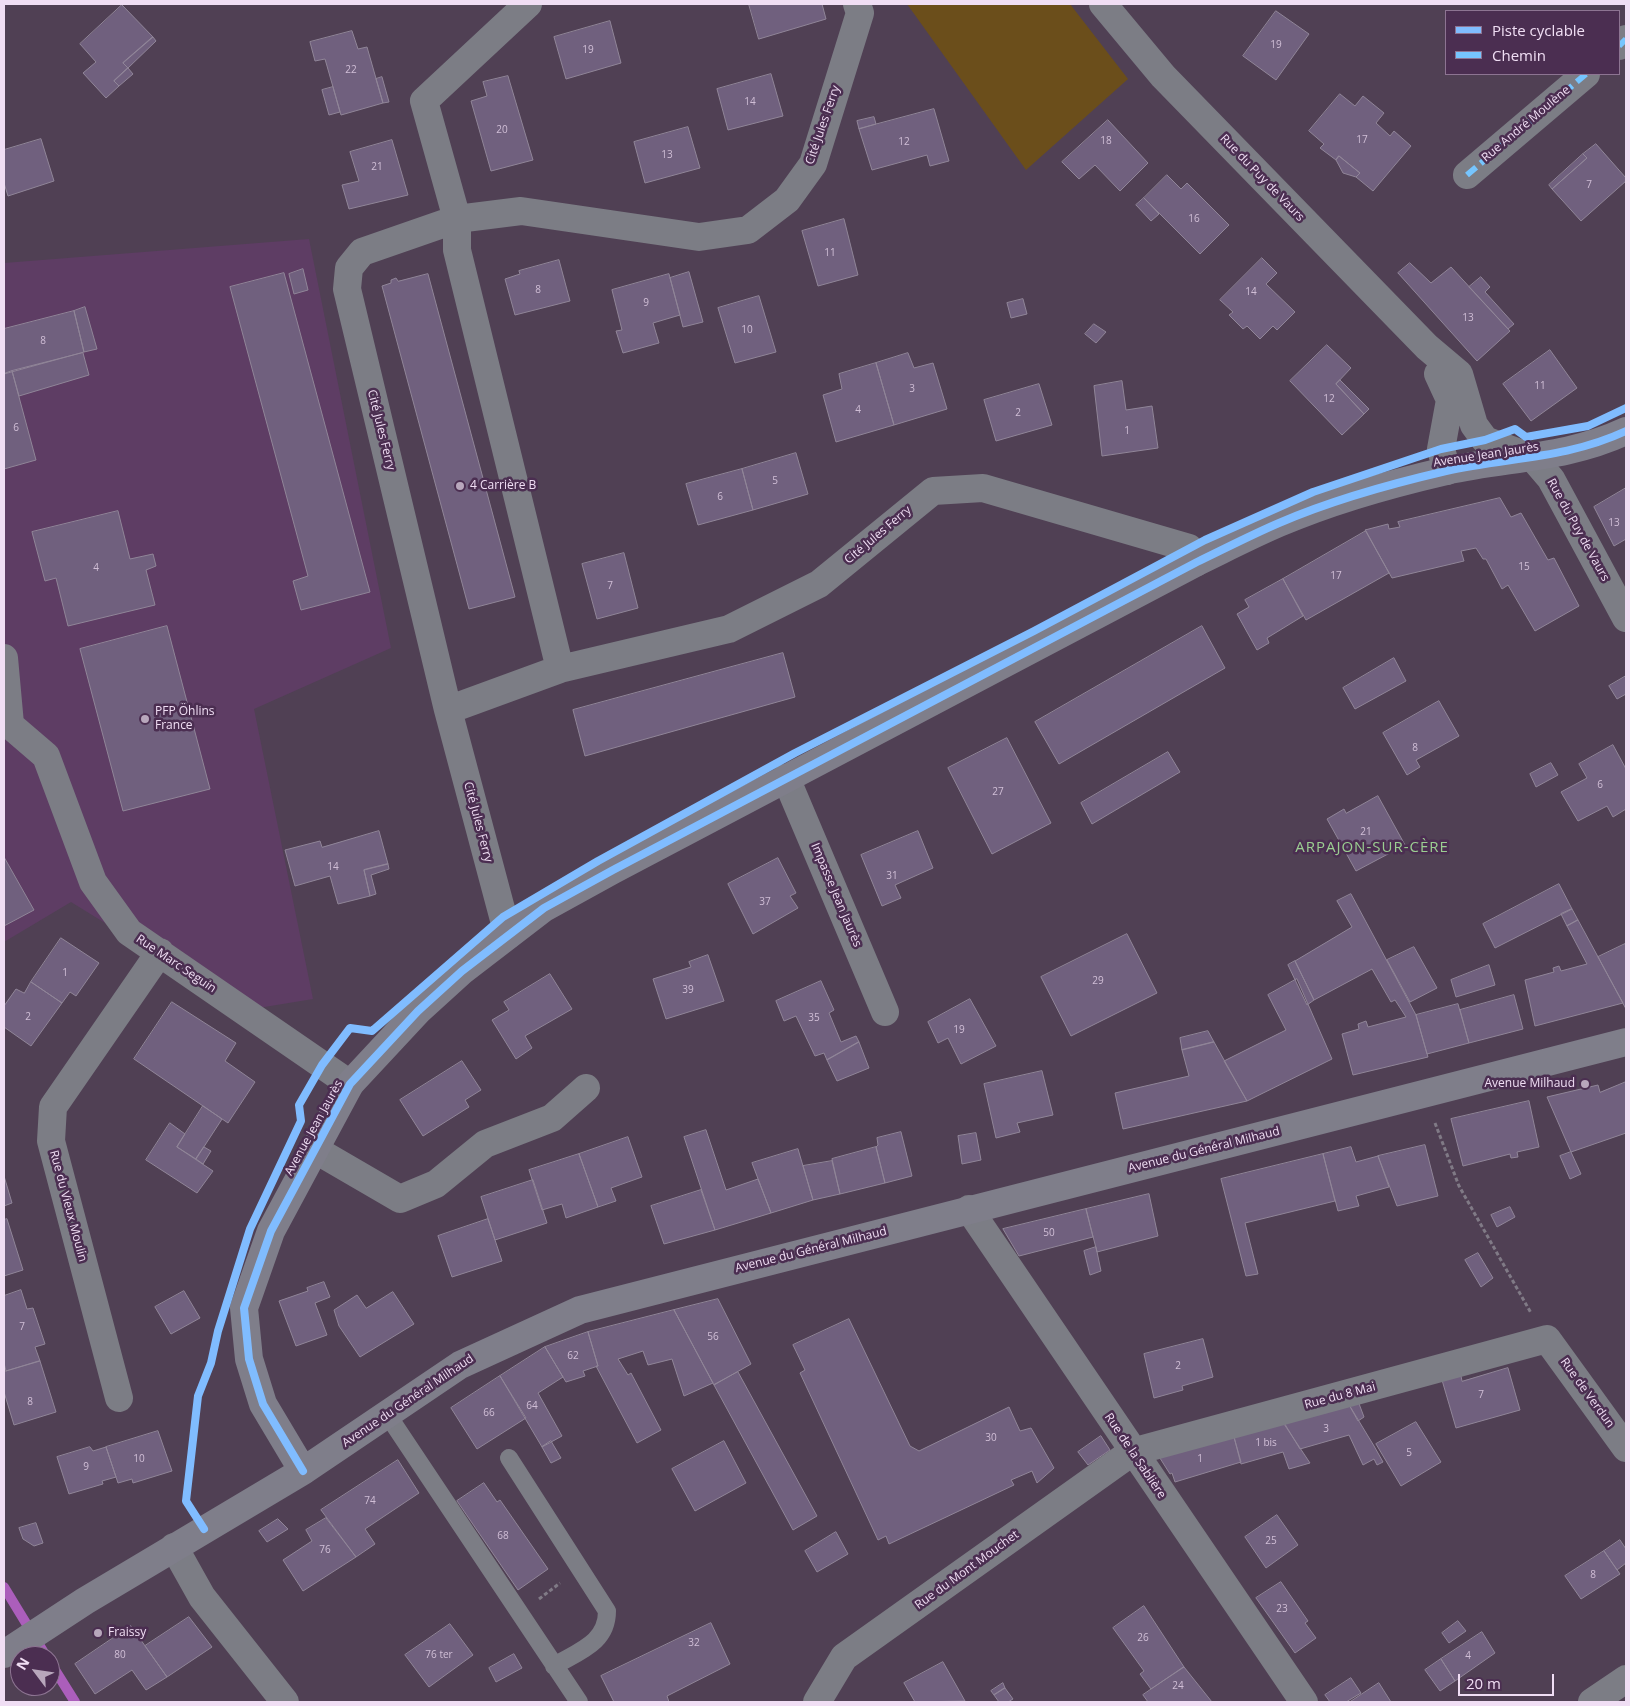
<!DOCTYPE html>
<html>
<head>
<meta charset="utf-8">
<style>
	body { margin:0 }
	#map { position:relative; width:1630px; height:1706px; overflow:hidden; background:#504054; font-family:"Open Sans",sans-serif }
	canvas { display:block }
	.frame { position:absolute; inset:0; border:5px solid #f0def4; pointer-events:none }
	.legend { position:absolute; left:1445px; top:10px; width:175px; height:65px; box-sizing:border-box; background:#4b2e51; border:1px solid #8d7492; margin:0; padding:6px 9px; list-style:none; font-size:15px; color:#f0def4 }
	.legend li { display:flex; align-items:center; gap:10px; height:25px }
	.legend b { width:25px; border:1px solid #8d7492 }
	.north { position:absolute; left:10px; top:1646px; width:50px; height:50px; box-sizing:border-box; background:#4b2e51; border:1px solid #8d7492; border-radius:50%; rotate:301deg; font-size:14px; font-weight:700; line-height:20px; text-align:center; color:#f0def4 }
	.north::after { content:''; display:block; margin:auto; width:18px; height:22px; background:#b8a7bc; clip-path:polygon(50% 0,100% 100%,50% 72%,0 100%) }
	.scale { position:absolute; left:1458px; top:1674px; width:96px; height:22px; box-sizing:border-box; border:2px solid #f0def4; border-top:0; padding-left:6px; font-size:15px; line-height:18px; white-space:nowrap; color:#f0def4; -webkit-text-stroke:4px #4b2e51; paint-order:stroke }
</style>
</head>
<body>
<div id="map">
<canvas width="1630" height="1706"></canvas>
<div class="frame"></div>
<ul class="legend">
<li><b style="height:6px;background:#80bcff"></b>Piste cyclable</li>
<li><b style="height:6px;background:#76c5fe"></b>Chemin</li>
</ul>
<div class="north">N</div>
<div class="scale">20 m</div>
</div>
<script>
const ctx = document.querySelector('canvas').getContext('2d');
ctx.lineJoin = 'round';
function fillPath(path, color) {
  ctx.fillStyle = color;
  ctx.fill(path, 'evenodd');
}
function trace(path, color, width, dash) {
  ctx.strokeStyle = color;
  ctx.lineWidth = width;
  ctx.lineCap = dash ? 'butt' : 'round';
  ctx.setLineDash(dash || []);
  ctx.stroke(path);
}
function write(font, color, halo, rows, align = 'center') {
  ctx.font = font + ' "Open Sans",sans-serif';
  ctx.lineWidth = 5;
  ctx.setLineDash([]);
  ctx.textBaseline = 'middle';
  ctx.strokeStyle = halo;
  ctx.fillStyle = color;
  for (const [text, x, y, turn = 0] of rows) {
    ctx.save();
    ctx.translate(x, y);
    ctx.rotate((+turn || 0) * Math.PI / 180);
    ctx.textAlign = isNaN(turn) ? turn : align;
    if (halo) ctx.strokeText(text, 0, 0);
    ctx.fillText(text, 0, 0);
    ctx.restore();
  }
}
fillPath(new Path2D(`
	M309,239L391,648L254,709L313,999L246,1010L71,902L4,942V263Z`), '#5e3d64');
fillPath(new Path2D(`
	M907,4H1070L1128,79L1026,170Z`), '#6b4e1b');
trace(new Path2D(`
	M4,1587L46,1656
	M50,1662L75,1702`), '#ab5ebb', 10);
const building = new Path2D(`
	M749,4H822L826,19L759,39Z
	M122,5L153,37L123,63L128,68L114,81L119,86L106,98L83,73L96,62L80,44Z
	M1276,11L1309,34L1276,80L1243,56Z
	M610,21L621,63L566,79L554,37Z
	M352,31L358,49L367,47L383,103L341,115L325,59L315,61L310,42Z
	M153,37L156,41L128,68L123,63Z
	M128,68L133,74L119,86L114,81Z
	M771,74L783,116L728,130L717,89Z
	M508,76L533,160L491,171L471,101L487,96L483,82Z
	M382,77L389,102L383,103L376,79Z
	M333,87L340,112L329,115L322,90Z
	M1340,94L1355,106L1363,96L1384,113L1376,123L1390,136L1394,131L1411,146L1373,191L1356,177L1360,173L1339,156L1336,160L1320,148L1324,144L1309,131Z
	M934,109L949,161L930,166L927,155L872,170L859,129Z
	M874,117L876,124L859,129L857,121Z
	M1108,120L1148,163L1120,191L1095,165L1079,179L1062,162Z
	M688,127L700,168L645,183L634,142Z
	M41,139L54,181L8,196L4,183V150Z
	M392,140L408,195L349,209L342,185L359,181L350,152Z
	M1596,144L1626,178V181L1581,221L1552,189L1587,158L1583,154Z
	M1583,154L1587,158L1552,189L1549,185Z
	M1339,156L1360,173L1356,177L1343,173L1336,160Z
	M1167,175L1181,189L1187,183L1229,225L1200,254L1144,198Z
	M1144,198L1159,214L1151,221L1136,205Z
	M844,219L858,275L818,286L802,231Z
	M1262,258L1277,273L1266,284L1295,312L1277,330L1273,326L1260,339L1247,326L1243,329L1229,315L1233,312L1220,300Z
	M559,260L570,301L515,315L505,279L520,274L519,271Z
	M1410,263L1431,283L1451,267L1510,331L1477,361L1398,273Z
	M303,269L308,290L294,294L289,274Z
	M689,272L703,322L683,327L670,278Z
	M284,273L370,592L301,610L293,581L308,576L230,287Z
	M428,274L515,597L469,609L382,286L391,283V280L396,278L398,281Z
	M669,274L680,315L653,323L659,343L623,353L616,331L622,330L612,290Z
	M1481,277L1490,287L1485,292L1514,324L1508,329L1469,287Z
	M759,296L776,352L735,363L718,308Z
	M1023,299L1027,314L1011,318L1007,303Z
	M85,307L97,349L84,352L74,311Z
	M74,311L84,352L4,374V329Z
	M1094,324L1106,332L1096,343L1085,334Z
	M1327,345L1351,368L1336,384L1364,414L1342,435L1290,381Z
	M1550,350L1577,388L1531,421L1503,384Z
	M83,353L89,375L19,396L12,371Z
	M908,353L914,368L933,363L947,409L894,425L876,363Z
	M876,363L894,425L836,442L823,395L842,389L839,374Z
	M12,371L36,460L4,469V374Z
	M1340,380L1369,409L1364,414L1336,384Z
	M1122,381L1126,410L1152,406L1158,448L1102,456L1094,386Z
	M1039,384L1052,425L996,441L984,400Z
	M796,453L808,494L753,510L742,469Z
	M742,469L753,510L698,525L686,484Z
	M1626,488V539L1614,546L1594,507Z
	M1500,498L1511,517L1521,513L1548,560L1554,558L1579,606L1535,631L1508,585L1502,589L1486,559H1483L1476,548L1461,551L1464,561L1392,578L1365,530L1388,524L1389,529L1400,527L1398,522Z
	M118,511L130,559L153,554L156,566L146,570L155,605L68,626L56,578L45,581L32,532Z
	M1366,531L1389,573L1306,620L1283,579Z
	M624,553L638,608L597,619L582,564Z
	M1283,579L1303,616L1267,638L1269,643L1257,650L1237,614L1249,607L1245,600Z
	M167,626L210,789L123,811L80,649Z
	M1202,626L1225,668L1059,764L1035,722Z
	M783,653L795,697L585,756L573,710Z
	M1394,658L1406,681L1355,709L1343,688Z
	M1626,676V694L1617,699L1609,686Z
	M1439,701L1459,736L1416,760L1420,767L1407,775L1383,733Z
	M1007,738L1051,823L992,854L948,768Z
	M1613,745L1626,769V809L1613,817L1607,806L1578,821L1561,792L1587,778L1579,764Z
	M1168,752L1180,772L1092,824L1081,803Z
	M1551,763L1558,775L1536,787L1530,774Z
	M1378,796L1405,845L1356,871L1327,819L1344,809L1346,813Z
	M379,831L388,864L364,870L370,896L338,904L330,876L295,886L285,850L320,841L322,847Z
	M918,831L933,868L895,885L901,898L882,906L861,855Z
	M4,857L34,910L4,926Z
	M778,858L796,893L790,896L798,908L753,934L728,884Z
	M388,864L389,869L371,875L376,894L370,896L364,870Z
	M1559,884L1572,909L1495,948L1483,924Z
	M1351,894L1416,1015L1428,1057L1353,1075L1342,1034L1359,1029L1358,1024L1366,1021L1368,1027L1406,1017L1395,1000L1391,1002L1372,969L1314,1000L1295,961L1352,927L1337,901Z
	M1572,909L1578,920L1567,926L1561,914Z
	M1578,920L1623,1003L1535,1026L1525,980L1554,972L1553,968L1559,966L1561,971L1587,964L1567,926Z
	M1127,934L1157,993L1071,1036L1041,977Z
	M61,938L99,963L76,996L70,992L62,1003L31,982Z
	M1625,944L1626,947V1009L1598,957Z
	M1414,947L1437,988L1410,1002L1387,960Z
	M708,955L724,1001L666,1019L653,979L691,967L689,962Z
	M1295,961L1314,1000L1307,1005L1288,965Z
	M1489,965L1495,985L1456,997L1451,980Z
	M550,974L572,1009L525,1036L532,1048L516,1059L492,1020L509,1010L504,1002Z
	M1297,979L1332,1059L1247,1101L1224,1061L1286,1030L1268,995Z
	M821,981L834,1010L829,1013L841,1042L856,1036L859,1042L827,1060L824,1053L815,1056L796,1016L784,1021L776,1001Z
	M31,982L62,1003L31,1046L4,1027V1006L16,989L24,993Z
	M1514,995L1523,1029L1469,1043L1460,1010Z
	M970,999L996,1046L961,1064L948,1038L938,1043L928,1022Z
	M172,1002L236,1043L225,1061L255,1082L228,1123L134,1059Z
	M1458,1004L1469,1043L1427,1054L1416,1015Z
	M1208,1031L1214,1042L1182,1050L1180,1038Z
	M859,1042L869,1068L837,1081L827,1060Z
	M1214,1042L1247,1101L1123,1129L1115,1093L1189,1076L1182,1050Z
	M462,1061L481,1090L465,1100L469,1107L423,1136L400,1100Z
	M1042,1071L1053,1115L1017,1123L1020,1132L996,1138L984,1084Z
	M1626,1082V1133L1571,1152L1547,1097L1598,1085L1600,1092Z
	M1529,1101L1539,1147L1517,1152L1518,1157L1511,1158L1510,1154L1463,1166L1451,1119Z
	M203,1106L222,1119L196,1159L177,1147Z
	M170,1123L185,1134L177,1147L213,1171L197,1193L146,1160Z
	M706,1130L726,1190L758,1179L771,1213L715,1230L684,1137Z
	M901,1132L912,1176L885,1183L876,1147L878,1145L877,1138Z
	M976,1133L981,1160L962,1164L958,1136Z
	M628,1137L642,1177L611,1188L616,1201L598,1207L579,1154Z
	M1425,1145L1438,1196L1397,1206L1378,1156Z
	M204,1147L211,1151L203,1164L196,1159Z
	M876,1147L885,1183L840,1194L832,1159Z
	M1351,1147L1356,1162L1378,1156L1389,1187L1356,1196L1359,1206L1338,1211L1323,1154Z
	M798,1149L813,1200L771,1213L752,1163Z
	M1571,1152L1581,1174L1570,1179L1560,1156Z
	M579,1154L598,1207L566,1218L562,1204L542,1210L529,1170Z
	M1323,1154L1335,1201L1245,1223L1258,1274L1246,1276L1221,1179Z
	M832,1161L840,1194L813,1200L803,1166Z
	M4,1176L12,1203L4,1206Z
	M533,1180L547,1223L495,1240L481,1197Z
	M701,1190L715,1230L664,1244L651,1206Z
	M1149,1194L1158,1236L1097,1252L1086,1209Z
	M1510,1207L1515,1217L1497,1227L1491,1215Z
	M1086,1209L1093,1237L1019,1256L1003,1229Z
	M7,1219L23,1270L4,1276V1220Z
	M488,1219L502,1261L452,1277L438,1236Z
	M1096,1247L1101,1271L1090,1275L1084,1251Z
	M1478,1253L1493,1278L1481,1287L1465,1260Z
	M324,1282L330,1297L315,1303L327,1335L296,1346L279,1301L308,1291L307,1288Z
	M21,1290L27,1309L33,1308L45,1344L35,1347L40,1361L6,1371L4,1363V1296Z
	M184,1291L200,1318L171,1334L155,1307Z
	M393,1292L414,1324L360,1357L339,1326L334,1310L357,1295L366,1308Z
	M718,1299L751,1364L714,1385L674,1310Z
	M674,1310L713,1383L684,1396L672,1359L648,1365L643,1351L618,1359L628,1375L631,1373L661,1430L637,1443L596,1366H598L588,1332Z
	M849,1319L910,1446L919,1451L1009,1407L1020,1431L1031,1428L1054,1468L1037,1483L1032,1471L1011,1480L1014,1485L889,1544L886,1536L878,1540L800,1373L805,1370L793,1345Z
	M588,1332L598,1366L583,1371L585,1376L566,1382L545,1347Z
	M1203,1339L1213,1377L1182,1386L1183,1390L1154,1398L1144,1354Z
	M545,1347L563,1377L538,1393L562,1436L542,1447L500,1376Z
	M40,1361L56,1412L14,1425L4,1392V1372Z
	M1508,1368L1520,1410L1456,1428L1442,1380L1461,1376L1462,1381Z
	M738,1372L817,1516L793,1530L714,1385Z
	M500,1376L526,1418L477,1449L451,1408Z
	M1358,1401L1364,1417L1358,1421L1348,1403Z
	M1348,1403L1374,1446L1383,1462L1377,1465L1374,1459L1363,1465L1349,1435L1300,1449L1283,1421Z
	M1416,1422L1441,1462L1401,1486L1376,1444Z
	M1284,1424L1310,1463L1289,1469L1283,1452L1241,1464L1234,1437Z
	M158,1431L172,1471L133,1483L132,1479L118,1483L106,1447Z
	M1101,1436L1110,1450L1088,1465L1078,1452Z
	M1234,1437L1241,1462L1175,1482L1172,1473L1170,1474L1158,1455Z
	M551,1441L561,1458L551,1463L542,1447Z
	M724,1441L746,1483L695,1511L672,1469Z
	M90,1447L93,1451L106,1447L116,1477L102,1481L103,1484L69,1494L57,1457Z
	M398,1460L419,1493L365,1529L375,1544L356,1557L321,1510Z
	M484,1483L497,1502L500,1500L548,1569L518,1590L457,1501Z
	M1277,1515L1298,1545L1266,1568L1245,1537Z
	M326,1518L356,1557L303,1591L283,1560L312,1541L306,1530Z
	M278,1519L288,1529L267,1542L259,1531Z
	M36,1523L43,1543L34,1546L23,1539L19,1528Z
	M836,1532L848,1554L817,1572L805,1551Z
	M1620,1540L1626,1549V1563L1617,1570L1604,1551Z
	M1604,1551L1620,1574L1581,1599L1565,1576Z
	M1281,1582L1308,1621L1305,1623L1316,1638L1295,1653L1256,1598Z
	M1144,1606L1184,1667L1151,1689L1140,1674L1144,1671L1113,1628Z
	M189,1617L212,1647L167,1677L145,1646Z
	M1458,1621L1466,1631L1449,1643L1442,1633Z
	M711,1623L730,1664L667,1696L669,1702H614L601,1676Z
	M450,1624L473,1655L429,1687L405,1655Z
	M131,1626L167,1677L146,1690L132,1670L95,1694L75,1664Z
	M1482,1632L1495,1653L1455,1681L1441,1659Z
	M514,1654L522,1668L496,1682L489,1668Z
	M1441,1659L1455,1681L1440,1691L1425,1670Z
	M943,1662L965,1701L915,1702L904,1683Z
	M1184,1667L1212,1702H1148L1143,1695Z
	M1351,1678L1361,1693L1346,1702H1330L1325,1695Z
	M1003,1683L1005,1688L994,1695L991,1691Z
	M1379,1683L1391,1702H1350Z
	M1005,1688L1013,1699L1008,1702H999L994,1695Z`);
fillPath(building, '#70607e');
trace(building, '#908598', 1);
trace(new Path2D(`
	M1435,1123L1459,1186L1531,1313
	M539,1599L560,1583`), '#807a86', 3, [4, 2.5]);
trace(new Path2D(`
	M387,1414L579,1702
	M509,1458L607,1611C607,1643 579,1651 554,1666`), '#7c7d85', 18);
trace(new Path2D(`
	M1103,4L1163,76L1427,347L1459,374L1474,425L1485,440L1533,458L1551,479L1626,618
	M1619,46L1626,39
	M1467,175L1586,74
	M1438,374L1450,400L1441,449L1447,471
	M4,658L10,724
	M560,669L729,629L819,584L933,491L983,488L1189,548L1197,562
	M448,710L560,669L457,250V219L424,101L528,4
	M4,720L46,756L93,882L129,932L350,1084
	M786,778L885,1012
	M508,935L448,710L347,289L349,268L362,252L457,219L521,211L699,237L748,230L787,200L813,164L860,13L857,4
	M314,1149L400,1199L436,1184L485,1144L552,1118L586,1088
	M969,1209L1304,1702
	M119,1398L51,1141L53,1107L160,952
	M174,1547L202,1597L285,1702
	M817,1702L844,1657L1132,1452L1547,1339L1626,1448
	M1592,1702L1626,1679`), '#7c7d85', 28);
trace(new Path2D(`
	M303,1471L263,1404L249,1359L244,1308L271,1231L350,1084L418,1011L462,971L544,908L613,870L1197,562C1224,549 1251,535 1279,523C1332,500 1390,484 1446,471C1509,457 1566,459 1626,431
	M4,1654L85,1601L303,1471L460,1365L580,1310L1626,1042`), '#7f7e8a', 28);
trace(new Path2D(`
	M1619,46L1626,39
	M1467,175L1586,74`), '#76c5fe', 6, [12, 6]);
trace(new Path2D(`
	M303,1471L263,1404L249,1359L244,1308L271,1231L350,1084L418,1011L462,971L544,908L613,870L1197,562C1224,549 1251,535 1279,523C1332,500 1390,484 1446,471C1509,457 1566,459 1626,431
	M204,1529L186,1501L198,1396L211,1363L218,1331L250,1229L301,1121L299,1105L322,1065L350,1028L372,1031L503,917L598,861L795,753L1034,631L1205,540L1313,492L1441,449L1485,440L1515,429L1526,437L1588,426L1626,408`), '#80bcff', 8);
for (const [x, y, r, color] of [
	[460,486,5,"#b8a7bc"],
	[145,719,5,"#b8a7bc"],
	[1585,1084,5,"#b8a7bc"],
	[98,1633,5,"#b8a7bc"]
]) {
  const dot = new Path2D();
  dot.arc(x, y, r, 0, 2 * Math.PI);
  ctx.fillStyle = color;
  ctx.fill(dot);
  trace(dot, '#4b2e51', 2);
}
write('10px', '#d0bed6', null, [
	["19",1276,45],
	["19",588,50],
	["22",351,70],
	["14",750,102],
	["20",502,130],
	["17",1362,140],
	["18",1106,141],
	["12",904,142],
	["13",667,155],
	["21",377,167],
	["7",1589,185],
	["16",1194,219],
	["11",830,253],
	["8",538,290],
	["14",1251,292],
	["9",646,303],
	["13",1468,318],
	["10",747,330],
	["8",43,341],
	["11",1540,386],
	["3",912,389],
	["12",1329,399],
	["4",858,410],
	["2",1018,413],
	["6",16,428],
	["1",1127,431],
	["5",775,481],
	["6",720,497],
	["13",1614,523],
	["15",1524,567],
	["4",96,568],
	["17",1336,576],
	["7",610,586],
	["8",1415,748],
	["6",1600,785],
	["27",998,792],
	["21",1366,832],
	["14",333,867],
	["31",892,876],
	["37",765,902],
	["1",65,973],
	["29",1098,981],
	["39",688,990],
	["2",28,1017],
	["35",814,1018],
	["19",959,1030],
	["50",1049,1233],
	["7",22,1327],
	["56",713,1337],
	["62",573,1356],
	["2",1178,1366],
	["7",1481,1395],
	["8",30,1402],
	["64",532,1406],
	["66",489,1413],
	["3",1326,1429],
	["30",991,1438],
	["1 bis",1266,1443],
	["5",1409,1453],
	["10",139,1459],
	["1",1200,1459],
	["9",86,1467],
	["74",370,1501],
	["68",503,1536],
	["25",1271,1541],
	["76",325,1550],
	["8",1593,1575],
	["23",1282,1609],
	["26",1143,1638],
	["32",694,1643],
	["80",120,1655],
	["76 ter",439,1655],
	["4",1468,1656],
	["24",1178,1686]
]);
write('12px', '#f0def4', '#4b2e51', [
	["Rue André Moulène",1526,124,-40],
	["Cité Jules Ferry",823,125,-71],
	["Rue du Puy de Vaurs",1262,178,46],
	["Cité Jules Ferry",381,430,76],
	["Avenue Jean Jaurès",1486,455,-9],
	["Rue du Puy de Vaurs",1578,530,61],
	["Cité Jules Ferry",878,535,-40],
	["Cité Jules Ferry",478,822,75],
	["Impasse Jean Jaurès",836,895,67],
	["Rue Marc Seguin",176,964,34],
	["Avenue Jean Jaurès",314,1128,-61],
	["Avenue du Général Milhaud",1204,1150,-14],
	["Rue du Vieux Moulin",68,1206,75],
	["Avenue du Général Milhaud",811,1250,-14],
	["Rue de Verdun",1587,1393,54],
	["Rue du 8 Mai",1340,1396,-15],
	["Avenue du Général Milhaud",408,1401,-34],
	["Rue de la Sablière",1135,1456,56],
	["Rue du Mont Mouchet",967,1570,-36]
]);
write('12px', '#f0def4', '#4b2e51', [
	["4 Carrière B",470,486],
	["PFP Öhlins",155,712],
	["France",155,726],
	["Avenue Milhaud",1575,1084,"right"],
	["Fraissy",108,1633]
], 'left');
ctx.letterSpacing = '1px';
write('15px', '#9bce91', '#4b2e51', [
	["ARPAJON-SUR-CÈRE",1372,848]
]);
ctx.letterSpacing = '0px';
</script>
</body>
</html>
